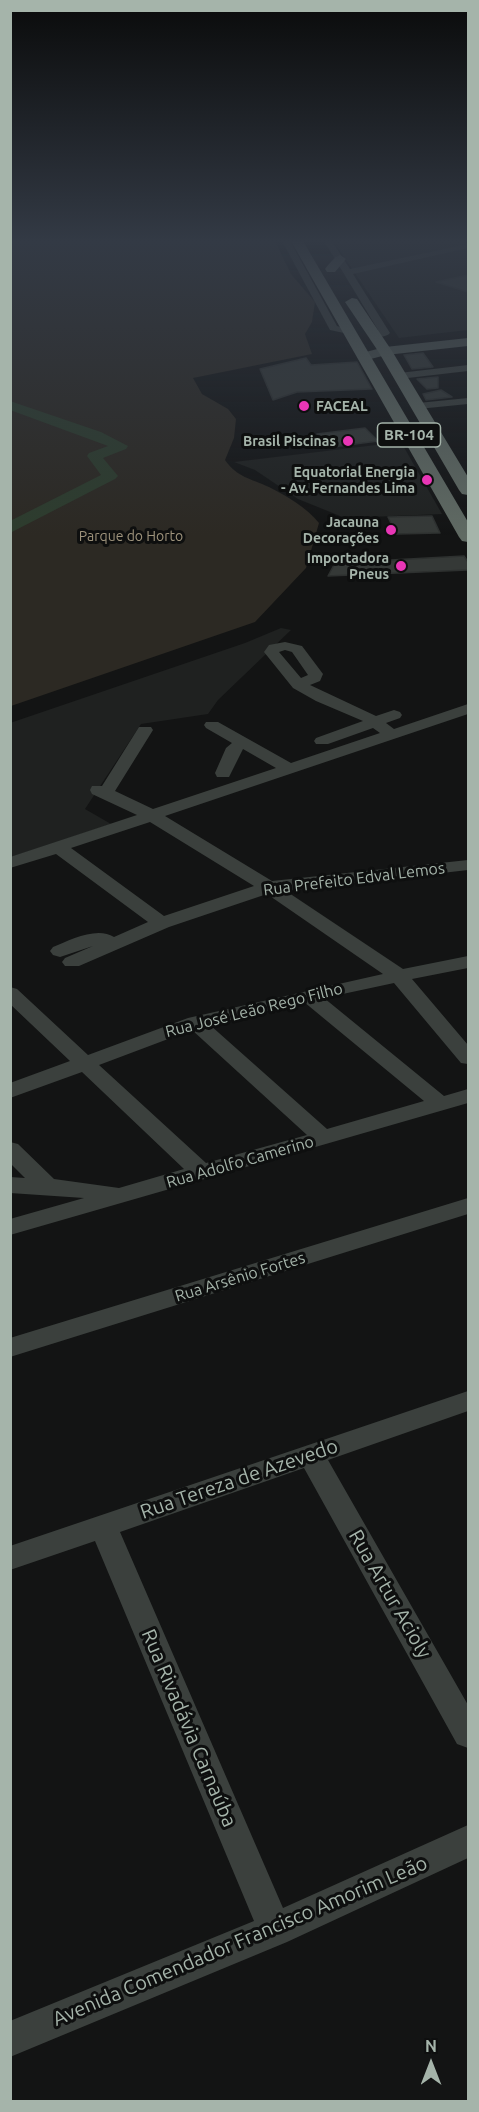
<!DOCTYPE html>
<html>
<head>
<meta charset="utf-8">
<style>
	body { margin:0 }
	#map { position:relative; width:479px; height:2112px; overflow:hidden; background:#131414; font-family:Ubuntu,sans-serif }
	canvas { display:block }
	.frame { position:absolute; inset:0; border:12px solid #a5b4aa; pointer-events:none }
	.north { position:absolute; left:401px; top:2034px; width:60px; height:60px; -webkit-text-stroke:4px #0e0f0f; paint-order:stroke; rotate:0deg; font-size:16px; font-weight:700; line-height:24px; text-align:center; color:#a5b4aa }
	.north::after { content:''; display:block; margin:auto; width:21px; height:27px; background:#a5b4aa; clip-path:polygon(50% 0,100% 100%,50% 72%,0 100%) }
</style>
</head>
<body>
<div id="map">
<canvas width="479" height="2112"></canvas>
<div class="frame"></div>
<div class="north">N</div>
</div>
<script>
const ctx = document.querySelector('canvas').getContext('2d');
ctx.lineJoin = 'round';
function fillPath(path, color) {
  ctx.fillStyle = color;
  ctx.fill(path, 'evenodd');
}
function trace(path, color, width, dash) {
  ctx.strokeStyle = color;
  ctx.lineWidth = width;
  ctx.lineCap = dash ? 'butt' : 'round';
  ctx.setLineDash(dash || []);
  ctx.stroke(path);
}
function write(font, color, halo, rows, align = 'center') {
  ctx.font = font + ' Ubuntu,sans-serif';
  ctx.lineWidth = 6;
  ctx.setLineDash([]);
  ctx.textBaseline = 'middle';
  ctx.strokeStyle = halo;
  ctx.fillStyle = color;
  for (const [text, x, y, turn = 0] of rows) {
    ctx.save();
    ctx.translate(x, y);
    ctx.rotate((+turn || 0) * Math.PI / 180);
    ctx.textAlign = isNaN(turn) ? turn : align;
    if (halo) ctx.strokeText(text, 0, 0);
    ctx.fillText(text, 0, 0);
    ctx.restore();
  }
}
fillPath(new Path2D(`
	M333,241H468V330L399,338Z
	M401,442L442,514L345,518L298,499L255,470L234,462Z
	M281,628L291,630L218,700L208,714L141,724L85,809L111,824L11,857L10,723L245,643Z`), '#1f2120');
fillPath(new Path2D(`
	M10,241H275L291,274L315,302L312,322L305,334L312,354L193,378L202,394L228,409L236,419L234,438L225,460C238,478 250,478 269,487C288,497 306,507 319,523L306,568L255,622L11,706Z`), '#2c2923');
fillPath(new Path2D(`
	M10,401L101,432L128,446L126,449L103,458L118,476L115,479L10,533V521L101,475L87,456L89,453L108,446L10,410Z`), '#2d3c2d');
const building = new Path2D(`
	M468,275V292L436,282Z
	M423,353L433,367L412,369L404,355Z
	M306,358L311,365L357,362L372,389L297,392L273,400L260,369Z
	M438,377V388L427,389L417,379Z
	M441,390L452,397L426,400L423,394Z
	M365,428L378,441L332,447L317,434Z
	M432,516L440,533L396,534L388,517Z
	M464,556L468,562V570L328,576L335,563Z`);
fillPath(building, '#353937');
trace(building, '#2d302f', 1.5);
fillPath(new Path2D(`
	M282,241H290L337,326L353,331V335L330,330Z
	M324,241H332L350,269L468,244V248L353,274L390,333C386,338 376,337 370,335V331L378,330Z
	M468,365V371L399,379L394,376L399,373Z
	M468,398V404L418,409L413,406L418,403Z
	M285,642L302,646L323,674L320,681L310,685L376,716L394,710L400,712L402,715L400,718L386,723L394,729L468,704V714L165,816L272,881L468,860V870L286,891L403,969L468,956V968L412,979L468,1045V1064L461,1063L394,983L324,998L444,1096L468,1089V1103L10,1235V1219L84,1198L10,1193V1177L25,1178L10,1163V1142L18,1144L54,1179L119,1188L184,1169L82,1072L10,1098V1083L70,1061L10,1004V987L17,989L88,1055L188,1018L383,974L267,894L169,927L79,966H65L62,962L65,958L93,946L60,957L53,955L50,951L53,947C70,940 97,926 114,937L148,922L56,854L10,868V857L137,815L92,794L90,790L92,786H102L139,727H151L153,730L115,791L153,809L276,768L243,749L229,777H217L215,773L226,748L232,743L206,728L204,725L206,722H218L291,763L380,733L373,728L328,744H316L314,741L316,738L363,721L316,701L293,688L264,652L269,645ZM285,650L292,652L308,675L301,678L279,652ZM150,822L254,886L164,916L71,848ZM304,1002L424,1101L327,1129L210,1025ZM192,1030L307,1135L206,1163L99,1065Z
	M468,1198V1214L10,1357V1338Z
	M468,1391V1411L328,1460L468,1705V1748L457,1744L304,1468L120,1532L283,1908L468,1825V1858L287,1942L10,2057V2021L254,1921L95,1541L10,1570V1546Z`), '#3b403d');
fillPath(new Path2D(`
	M468,338V346L386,355L363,361L357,357L358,354L385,347Z`), '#505853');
fillPath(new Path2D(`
	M291,241H303L468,522V542L462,541L459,537Z
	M340,255L346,259L335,272H327L325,269C329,264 334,257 340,255Z
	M352,298L357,299L392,351L468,477V495L462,494L459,490L378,351L345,302Z`), '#606a63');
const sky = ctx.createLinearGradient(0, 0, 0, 536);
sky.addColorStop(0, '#0a0b0b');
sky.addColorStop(0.45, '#333a45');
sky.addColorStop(1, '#333a4500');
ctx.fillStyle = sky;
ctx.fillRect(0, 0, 479, 536);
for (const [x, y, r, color] of [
	[304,406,6,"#e936b6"],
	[348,441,6,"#e936b6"],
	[427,480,6,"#e936b6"],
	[391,530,6,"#e936b6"],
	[401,566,6,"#e936b6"]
]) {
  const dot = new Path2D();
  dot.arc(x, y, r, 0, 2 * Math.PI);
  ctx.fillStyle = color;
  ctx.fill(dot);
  trace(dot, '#0e0f0f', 2);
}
write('bold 14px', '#a5b4aa', '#0e0f0f', [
	["FACEAL",316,406,"left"],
	["Brasil Piscinas",336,441],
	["Equatorial Energia",415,472],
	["- Av. Fernandes Lima",415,488],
	["Jacauna",379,522],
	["Decorações",379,538],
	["Importadora",389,558],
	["Pneus",389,574]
], 'right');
write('14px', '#9e937c', '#0e0f0f', [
	["Parque do Horto",131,536]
]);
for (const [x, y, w] of [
	[409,435,63]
]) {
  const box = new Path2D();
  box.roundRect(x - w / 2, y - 12, w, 24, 4.5);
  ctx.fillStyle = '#0e0f0f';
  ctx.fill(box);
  trace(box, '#a5b4aa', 1.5);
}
write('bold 15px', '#a5b4aa', null, [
	["BR-104",409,435]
]);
write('16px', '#a5b4aa', '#0e0f0f', [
	["Rua Prefeito Edval Lemos",354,879,-7],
	["Rua José Leão Rego Filho",254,1010,-14],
	["Rua Adolfo Camerino",240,1162,-16],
	["Rua Arsênio Fortes",240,1277,-17]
]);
write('20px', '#a5b4aa', '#0e0f0f', [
	["Rua Tereza de Azevedo",239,1479,-19],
	["Rua Artur Acioly",390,1594,60],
	["Rua Rivadávia Carnaúba",189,1728,67],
	["Avenida Comendador Francisco Amorim Leão",240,1941,-23]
]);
</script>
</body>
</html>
